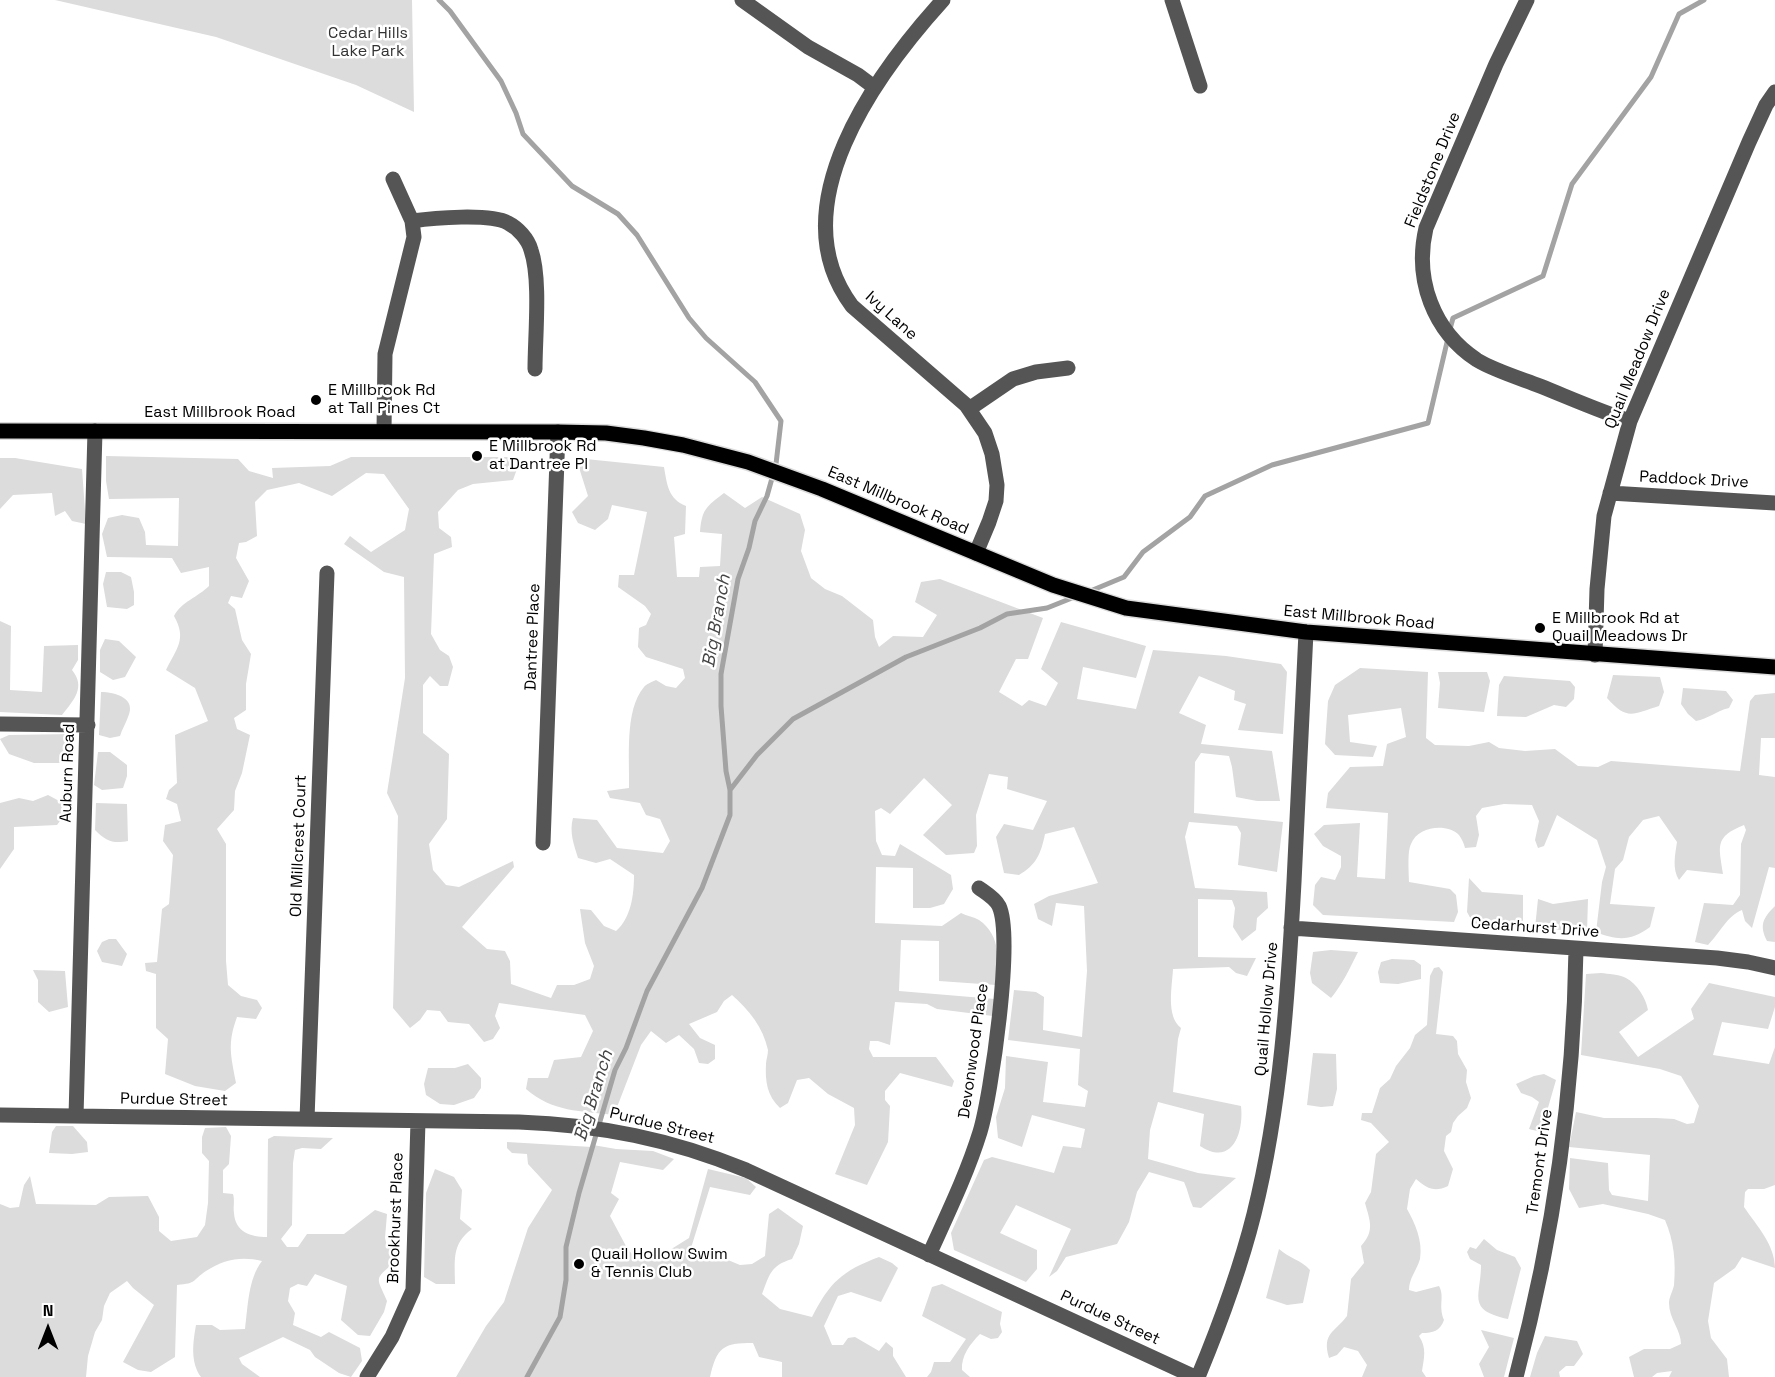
<!DOCTYPE html>
<html>
<head>
<meta charset="utf-8">
<style>
	body { margin:0 }
	#map { position:relative; width:1775px; height:1377px; overflow:hidden; background:#fff; font-family:"Space Grotesk",sans-serif }
	canvas { display:block }
	.north { position:absolute; left:18px; top:1299px; width:60px; height:60px; -webkit-text-stroke:4px #fff; paint-order:stroke; rotate:0deg; font-size:16px; font-weight:700; line-height:24px; text-align:center; color:#000 }
	.north::after { content:''; display:block; margin:auto; width:21px; height:27px; background:#000; clip-path:polygon(50% 0,100% 100%,50% 72%,0 100%) }
</style>
</head>
<body>
<div id="map">
<canvas width="1775" height="1377"></canvas>
<div class="north">N</div>
</div>
<script>
const ctx = document.querySelector('canvas').getContext('2d');
ctx.lineJoin = 'round';
function fillPath(path, color) {
  ctx.fillStyle = color;
  ctx.fill(path, 'evenodd');
}
function trace(path, color, width, dash) {
  ctx.strokeStyle = color;
  ctx.lineWidth = width;
  ctx.lineCap = dash ? 'butt' : 'round';
  ctx.setLineDash(dash || []);
  ctx.stroke(path);
}
function write(font, color, halo, rows, align = 'center') {
  ctx.font = font + ' "Space Grotesk",sans-serif';
  ctx.lineWidth = 5;
  ctx.setLineDash([]);
  ctx.textBaseline = 'middle';
  ctx.strokeStyle = halo;
  ctx.fillStyle = color;
  for (const [text, x, y, turn = 0] of rows) {
    ctx.save();
    ctx.translate(x, y);
    ctx.rotate((+turn || 0) * Math.PI / 180);
    ctx.textAlign = isNaN(turn) ? turn : align;
    if (halo) ctx.strokeText(text, 0, 0);
    ctx.fillText(text, 0, 0);
    ctx.restore();
  }
}
fillPath(new Path2D(`
	M55,0H412L414,112L356,85L216,37Z
	M106,456L238,459L249,471L273,478L272,468L330,466L351,457H512L517,469L513,480L473,484L458,490L438,512L439,528L451,537L452,547L434,554L431,634L440,650L449,656L453,667L448,686H440L430,676L423,685V733L449,754L447,819L429,844L433,870L446,885L459,887L513,861L514,867L462,927L487,949L505,951L510,961L511,984L551,998L557,985H574L590,979L594,966L585,943L580,909L591,910L604,926L616,931C631,918 634,895 634,875L610,859L596,863L578,858C574,845 569,832 573,818L597,820L617,848L663,853L670,841L660,819L646,815L640,803L610,798L607,791L629,788C630,759 624,711 644,687C646,684 652,682 656,680L666,686L676,688L685,678L683,669L646,657L638,647L639,628L646,625L651,614L645,606L618,587L619,575H634L647,512L612,505L608,519L595,530L578,523L572,512L588,496L576,458L664,467C667,484 668,499 686,506L685,534L674,537L677,577H699L700,567L720,566L722,534L700,532C702,509 706,507 724,493L745,508L762,497L800,514L805,530L801,551L811,578L825,589L842,596L873,620L875,637L879,647L893,636L923,637L937,615L915,602L921,582L940,579L1043,618L1028,659H1016L999,692L1022,706L1029,700L1046,706L1058,683L1041,669L1061,622L1146,646L1136,678L1083,667L1077,699L1136,709L1153,650L1226,656L1281,664L1287,672L1283,734L1238,730L1246,704L1234,700L1235,691L1199,676L1179,713L1206,725L1201,744L1272,751L1280,801H1257L1236,797L1232,767L1229,756L1201,753L1195,762L1194,813L1283,822L1277,872L1238,865L1241,833L1237,826L1189,822L1185,837L1195,888L1267,892L1268,908L1257,918L1256,930L1242,941L1233,927L1235,908L1232,900L1198,899V957L1256,958L1247,976L1236,973L1229,967L1173,969C1172,988 1166,1016 1181,1028L1178,1039L1173,1092L1241,1106C1244,1133 1232,1167 1200,1146L1204,1114L1158,1102L1150,1130L1148,1159L1198,1173L1236,1178L1201,1208L1193,1207C1189,1199 1188,1190 1184,1182L1149,1172L1137,1192L1129,1222L1117,1244L1066,1257L1057,1271L1049,1277L1071,1229L1016,1205L1000,1233L1037,1250V1269L1026,1282L954,1250L951,1233L984,1160L992,1157L1054,1173L1063,1146L1081,1148L1085,1129L1032,1115L1022,1147L998,1138L996,1117L1005,1088L1006,1056L1048,1062L1043,1102L1085,1107L1088,1091L1078,1085L1080,1049L1008,1040L1014,990L1036,992L1044,997L1043,1030L1082,1037L1087,971L1084,906L1056,903L1052,926L1038,919L1034,904L1049,896L1098,883L1074,827L1045,834C1041,854 1036,865 1019,875L1004,873L996,837L1004,824L1033,830L1047,801L1007,789L1008,777L989,774L976,815L977,846L974,853L946,855L923,835L952,805L924,778L890,814L881,808L875,811L876,841L882,855L895,856L900,844L951,875L953,889L944,904L930,908H913V868L876,867L875,923L942,926L961,913C967,916 974,917 979,920C1002,936 998,962 996,985L939,981V941L901,940L899,991L995,999L993,1016L937,1009L927,1004L895,1002L890,1045L878,1041H870L869,1049L873,1057H936L954,1081L952,1087L900,1073L885,1091V1100L890,1106L888,1142L867,1185L835,1174L855,1125L854,1108L828,1094L809,1078L797,1080L788,1103L780,1108C767,1096 765,1081 766,1064C766,1060 768,1055 768,1050C763,1027 749,1010 732,995L724,1001L717,1012L689,1024L700,1038L715,1045V1059L708,1064L699,1063L694,1049L679,1035L666,1043L651,1031L641,1045L614,1115C581,1111 552,1112 526,1089L528,1078H548L554,1060L581,1057L593,1031L585,1015L499,1003L495,1016L500,1028L493,1039L484,1042L469,1024L448,1022L440,1011L427,1010L420,1020L410,1028L393,1008L398,816L387,793L405,678L404,577L384,572L344,544L350,536L371,552L405,530L409,509L384,474L366,473L332,496L299,483L267,490L255,502L257,536L246,542L239,543L236,558L249,581L242,598L231,596L228,603L235,609L242,640L251,654L246,684V710L234,718L237,729L250,735L242,773L235,791L234,810L217,829L226,844V961L228,985L241,996L257,1000L262,1008L256,1019L237,1017C227,1044 231,1056 236,1083L225,1091L195,1086L165,1074L168,1039L156,1028V974L146,971L145,963L157,962L162,909L169,904L173,855L163,841L165,825L181,821L177,804L166,799L169,790L177,783L175,735L208,721L195,688L166,670C177,648 187,639 174,616C181,602 198,597 209,586V567L181,573L172,558L107,557L102,534L108,518L122,515L139,518L145,532L146,545L178,546L179,498L109,499L106,481Z
	M0,458H15L82,469L86,524L72,521L65,511L55,516L52,493L13,495L0,509Z
	M106,572H121L131,577L134,592V605L127,609L107,607L103,584Z
	M0,621L11,626L10,690L42,692L44,646L78,645V660L72,670C86,687 74,700 62,715L0,712Z
	M105,639L119,641L136,657L125,677L113,680L100,672V650Z
	M1360,668L1428,672L1426,738L1435,745L1469,746L1489,742L1499,748L1525,751L1555,749L1578,766L1598,767L1611,761L1740,771L1750,701L1755,695L1775,693V738H1761L1759,775L1775,777V868L1769,867L1752,928L1745,921L1742,910C1727,916 1719,934 1708,945L1695,942L1704,903L1733,905L1740,895L1741,844L1746,830L1744,825C1714,837 1719,846 1723,874L1687,870L1679,880C1672,869 1675,855 1677,842L1659,816L1643,820L1629,837L1623,860L1615,869L1610,904L1655,907L1650,927C1631,941 1618,941 1596,932L1602,882L1606,867L1597,840L1557,815L1544,846L1538,848L1535,840L1539,821L1532,805L1504,804L1482,808L1476,816L1479,835L1476,847L1465,848C1464,844 1462,839 1459,835C1447,823 1418,826 1411,844C1407,852 1409,873 1409,882L1450,889L1456,895L1458,912L1454,922L1323,915L1313,905L1315,885L1321,877L1335,880L1341,867V856L1323,846L1314,834L1324,825L1360,823L1357,877L1385,879L1388,813L1326,808L1328,793L1350,767L1383,766L1387,744L1406,737L1401,708L1348,715L1350,742L1377,746L1373,757L1335,755L1325,744L1328,701L1335,685Z
	M1438,672H1487L1490,681L1484,712L1438,708L1440,683Z
	M1613,675L1660,677L1664,692L1659,706C1633,714 1627,721 1607,698Z
	M1504,676L1570,681L1575,687L1574,699L1566,707L1554,705L1526,717L1497,716L1499,685Z
	M1683,688L1726,691L1733,700L1729,708C1716,711 1708,719 1696,721L1688,714L1681,704Z
	M101,692C115,692 137,698 128,717C126,723 122,729 120,736L110,738L99,735Z
	M73,734V749L67,763H34L9,754L0,739L9,735Z
	M98,752H110L127,765V776L123,788L102,790L94,785Z
	M48,795L63,803L65,814L57,825L14,827V849L0,869V803L19,798L33,801Z
	M96,803L127,804L128,841C113,844 106,841 95,830Z
	M1469,878L1482,892L1523,895V920L1519,928L1504,930L1473,923L1467,912Z
	M1538,899L1553,904L1588,899L1587,932L1535,928Z
	M1775,906V942L1767,941C1759,925 1763,918 1775,906Z
	M109,939H116L127,954L122,966L102,962L97,951L102,942Z
	M1331,950L1358,952C1350,968 1342,985 1331,998L1312,983L1310,973L1313,952Z
	M1392,959L1414,960L1421,965V979L1398,984L1380,983L1378,972L1381,962Z
	M1439,967L1443,972L1436,1034L1453,1036L1457,1041L1458,1054L1467,1070L1466,1082L1471,1098L1467,1108L1458,1116L1453,1123L1451,1132L1446,1136L1444,1151L1453,1169L1448,1186C1434,1193 1427,1188 1416,1179L1410,1189L1407,1209C1415,1223 1423,1241 1420,1259C1417,1270 1409,1278 1409,1290L1416,1292L1439,1286C1445,1297 1438,1305 1444,1320C1440,1331 1433,1333 1422,1333L1419,1336C1427,1348 1424,1358 1422,1371L1426,1377H1362L1367,1365L1358,1351L1344,1347L1337,1355L1329,1358C1322,1333 1334,1333 1347,1316L1351,1279L1364,1263L1361,1246C1375,1231 1370,1221 1365,1203L1371,1192L1376,1154L1389,1142L1371,1123L1361,1120L1362,1113H1372L1380,1088L1390,1079L1396,1066L1410,1048L1415,1035L1427,1025L1430,976L1434,968Z
	M33,970L65,971L68,1007L49,1012L38,1002V980Z
	M1601,973C1608,974 1619,974 1626,978C1637,984 1646,998 1648,1010L1619,1032L1638,1057L1694,1019L1691,1009L1709,983L1775,997V1007L1768,1029L1722,1022L1713,1055L1769,1064L1775,1047V1185L1764,1189H1748L1745,1192L1744,1207C1757,1226 1775,1245 1775,1268L1742,1257L1735,1268L1714,1283L1708,1321L1711,1338L1727,1359L1729,1377H1669L1672,1371L1657,1373L1652,1377H1634L1629,1357L1644,1349H1670L1681,1344C1681,1330 1669,1319 1669,1303C1669,1297 1673,1291 1674,1285C1676,1262 1674,1241 1665,1220L1648,1214L1603,1204L1579,1208L1569,1189L1570,1158L1608,1163L1609,1190L1612,1195L1648,1201L1650,1155L1569,1147L1576,1112L1604,1118H1656L1674,1119L1687,1124L1694,1123L1699,1106L1681,1076L1660,1069L1581,1055L1586,974Z
	M1313,1053L1336,1054L1337,1089L1333,1106L1321,1107L1307,1105Z
	M468,1064L481,1078V1088L474,1098L454,1105L440,1104L426,1095L424,1084L428,1068H455Z
	M1544,1074L1556,1080L1541,1132L1529,1129L1539,1102L1532,1097L1521,1093L1516,1084L1534,1076Z
	M56,1126H73L87,1142L88,1152L72,1154L49,1153L52,1132Z
	M226,1127L231,1136L229,1164L223,1170V1193L233,1194C235,1201 233,1206 234,1213C235,1232 251,1237 267,1237L268,1139L274,1136L333,1138L321,1149L302,1148L295,1150L293,1163L292,1225L281,1239L287,1247H298L307,1234H344L375,1210L387,1214L385,1238L387,1246L396,1248L394,1263C373,1280 377,1277 387,1301L384,1312L370,1336L358,1335L341,1320L347,1286L315,1274L307,1286L298,1284L290,1288L288,1301L295,1313L293,1325L321,1337L329,1332L360,1348L362,1361L351,1377L339,1373L315,1357L310,1350L283,1337L239,1358L242,1364L260,1377H201C190,1362 193,1342 196,1325H212L220,1330L245,1329C248,1307 248,1279 262,1261C242,1256 224,1259 206,1271C191,1281 198,1283 177,1285L175,1357L151,1372L138,1370L123,1362L154,1305L133,1288L127,1281L110,1293L104,1306L102,1320L95,1332L88,1356L86,1377H0V1204L10,1208L19,1207L24,1185L30,1176L36,1204L96,1205L109,1197L148,1196L159,1217V1231L171,1241L197,1237L205,1225L208,1203L209,1161L202,1153V1137L205,1128Z
	M507,1142L592,1147L593,1145L616,1149L653,1151L674,1159L663,1170L620,1162L611,1193L619,1199L610,1216L627,1248L637,1260L657,1258L689,1238L708,1169L746,1178L756,1187L750,1195L710,1187L691,1248L704,1256L723,1258L740,1265L752,1264L765,1256L769,1214L778,1208L803,1226L799,1244L792,1259C770,1266 770,1274 762,1294L780,1309L812,1317C830,1282 842,1271 879,1257L892,1263L898,1268L881,1302L851,1292L838,1296L824,1326L832,1345H843L848,1338L855,1337L879,1351L886,1342L893,1348V1356L906,1377H782V1362L759,1357L753,1343C723,1343 717,1347 710,1377H456L486,1326L504,1302L528,1228L552,1190L528,1164L527,1154L512,1153L507,1148Z
	M435,1169L454,1177L462,1190L460,1219L472,1229C451,1244 455,1261 455,1284H436L424,1277L426,1193Z
	M1484,1239L1497,1250L1515,1257L1521,1268L1508,1319C1466,1310 1481,1296 1481,1265L1470,1259L1467,1252L1470,1247L1476,1249Z
	M1279,1249C1289,1258 1301,1260 1310,1270L1303,1303L1287,1305L1266,1298Z
	M942,1284L1002,1312L1000,1324L1002,1332L998,1338L991,1339L980,1334C970,1344 961,1356 962,1370L970,1377H927L931,1372L934,1362H950L966,1339L922,1316L932,1287Z
	M1481,1330L1514,1338L1504,1377H1484L1479,1364L1489,1347Z
	M1545,1336L1577,1341L1583,1354L1574,1366H1566L1559,1372L1560,1377H1530L1537,1353Z`), '#dcdcdc');
trace(new Path2D(`
	M439,0L450,11L501,81L516,113L523,134L572,186L618,214L637,235L689,318L706,338L755,382L781,421L776,464L767,496L755,521L749,548L738,579L721,674V706L726,771L730,790V815L702,888L647,991L626,1048L615,1070L579,1193L566,1247V1280L560,1317L527,1377
	M1450,329L1453,318L1543,276L1572,184L1651,77L1679,14L1704,0
	M1088,592L1124,577L1143,552L1190,517L1205,496L1272,465L1428,423L1448,338
	M730,790L757,755L793,719L906,657L980,628L1007,614L1047,608L1077,596`), '#a3a3a3', 5);
const major = new Path2D(`
	M0,431L558,432L606,433L644,438L683,445L748,462L822,489L1053,585L1126,608L1306,632L1775,667`);
trace(major, '#dbdbdb', 18);
trace(new Path2D(`
	M742,0L808,47L858,75L874,87
	M943,0C876,74 778,207 852,306L966,405L985,433L992,454L997,485L996,501L989,522L976,553
	M1172,0L1200,86
	M1527,0L1496,64L1426,228C1414,279 1433,331 1477,360C1493,370 1522,379 1540,386C1570,398 1599,411 1630,421
	M412,221C433,218 490,213 508,223C518,228 528,239 531,250C541,279 535,336 535,369
	M969,409L1013,379L1036,372L1068,368
	M384,431L385,354L414,237L412,221L393,179
	M1610,493L1775,503
	M1595,655L1597,589L1604,516L1630,421L1749,142L1766,105L1775,92
	M0,724L88,725
	M543,843L558,432
	M1291,928L1717,958L1748,962L1775,968
	M0,1115L519,1122C600,1125 671,1139 746,1170L1195,1377
	M76,1116L95,431
	M307,1119L327,573
	M929,1255C947,1215 967,1174 980,1132C991,1096 1014,938 999,906C995,898 986,893 979,888
	M367,1377L392,1337L413,1290L418,1121
	M1198,1377C1220,1324 1240,1270 1254,1214C1281,1105 1288,993 1294,882C1298,799 1302,715 1306,632
	M1516,1377C1553,1238 1574,1093 1576,949`), '#555', 15);
trace(major, '#000', 15);
for (const [x, y, r, color] of [
	[316,400,6,"#000"],
	[477,456,6,"#000"],
	[1540,628,6,"#000"],
	[579,1264,6,"#000"]
]) {
  const dot = new Path2D();
  dot.arc(x, y, r, 0, 2 * Math.PI);
  ctx.fillStyle = color;
  ctx.fill(dot);
  trace(dot, '#fff', 2);
}
write('16px', '#333', '#fff', [
	["Cedar Hills",368,34],
	["Lake Park",368,52]
]);
write('16px', '#000', '#fff', [
	["Fieldstone Drive",1433,170,-68],
	["Ivy Lane",891,316,42],
	["Quail Meadow Drive",1638,359,-68],
	["East Millbrook Road",220,413],
	["Paddock Drive",1694,480,3],
	["East Millbrook Road",898,501,23],
	["East Millbrook Road",1359,618,5],
	["Dantree Place",533,637,-88],
	["Auburn Road",68,773,-88],
	["Old Millcrest Court",299,846,-88],
	["Cedarhurst Drive",1535,928,4],
	["Quail Hollow Drive",1267,1009,-85],
	["Devonwood Place",974,1051,-82],
	["Purdue Street",174,1100,1],
	["Purdue Street",662,1126,14],
	["Tremont Drive",1540,1162,-82],
	["Brookhurst Place",396,1218,-88],
	["Purdue Street",1110,1318,25]
]);
write('16px', '#000', '#fff', [
	["E Millbrook Rd",328,391],
	["at Tall Pines Ct",328,409],
	["E Millbrook Rd",489,447],
	["at Dantree Pl",489,465],
	["E Millbrook Rd at",1552,619],
	["Quail Meadows Dr",1552,637],
	["Quail Hollow Swim",591,1255],
	["& Tennis Club",591,1273]
], 'left');
write('italic 18px', '#444', '#fff', [
	["Big Branch",717,621,-80],
	["Big Branch",594,1096,-73]
]);
</script>
</body>
</html>
